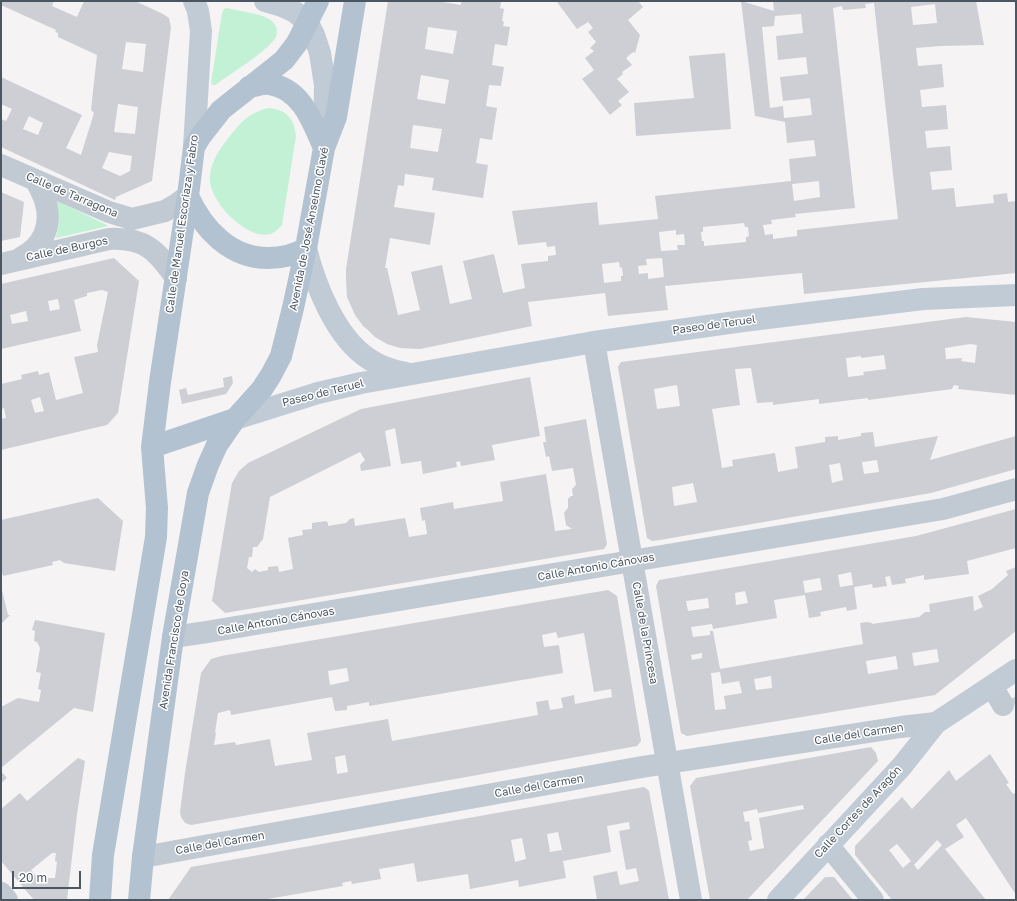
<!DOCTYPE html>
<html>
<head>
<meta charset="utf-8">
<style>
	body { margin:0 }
	#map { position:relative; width:1017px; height:901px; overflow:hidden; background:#f5f3f3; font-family:"Golos Text",sans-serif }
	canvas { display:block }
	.frame { position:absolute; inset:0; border:2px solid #4a5661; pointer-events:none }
	.scale { position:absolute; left:12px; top:871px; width:69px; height:18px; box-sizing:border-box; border:2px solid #4a5661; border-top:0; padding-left:5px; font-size:12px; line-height:14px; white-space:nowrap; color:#4a5661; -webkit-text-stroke:3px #fff; paint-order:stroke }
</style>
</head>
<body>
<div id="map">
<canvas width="1017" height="901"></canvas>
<div class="frame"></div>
<div class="scale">20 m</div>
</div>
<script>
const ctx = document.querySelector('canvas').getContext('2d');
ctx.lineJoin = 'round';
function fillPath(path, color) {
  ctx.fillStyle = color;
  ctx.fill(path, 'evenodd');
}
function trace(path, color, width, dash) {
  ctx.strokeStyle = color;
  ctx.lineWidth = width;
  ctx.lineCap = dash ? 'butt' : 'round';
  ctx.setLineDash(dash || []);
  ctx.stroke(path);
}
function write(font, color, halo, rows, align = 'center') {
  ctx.font = font + ' "Golos Text",sans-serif';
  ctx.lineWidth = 3;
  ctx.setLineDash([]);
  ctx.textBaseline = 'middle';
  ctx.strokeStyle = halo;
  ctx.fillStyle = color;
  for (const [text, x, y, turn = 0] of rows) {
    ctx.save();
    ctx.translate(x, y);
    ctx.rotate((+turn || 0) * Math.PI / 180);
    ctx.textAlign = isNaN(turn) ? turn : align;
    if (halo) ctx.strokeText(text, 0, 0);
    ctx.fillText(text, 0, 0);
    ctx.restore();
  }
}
fillPath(new Path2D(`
	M227,8C237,11 260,13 269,19C275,23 279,29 276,37C269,50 229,75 215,85H213L211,83L222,13L224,9Z
	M268,108C287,110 294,118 296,136L282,225C278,229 275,233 270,234C246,240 211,202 210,181C209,164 220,148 230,136C242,121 249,113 268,108Z
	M55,200L107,225L108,226L56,238L59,221Z`), '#c3f1d5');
fillPath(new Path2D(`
	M1,1H54L52,6L77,17L84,1H135L163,14L169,18L171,27L152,181L116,197L115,200L1,147V119L6,121L12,109L1,104V77L82,115L66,148L81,155L94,113L91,110L97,55L58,37V33L55,32L56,30L1,5ZM126,42L146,44L143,72L122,69ZM118,104L138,107L135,134L114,132ZM29,116L43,123L38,135L23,129ZM109,152L132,156L130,171L120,176L102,168Z
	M388,1H437L461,5V1H499L501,3L500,8L504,9L502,21L504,22L503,26L510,27L507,46L495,44L492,65L504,67L501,86L489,85L486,106L497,108L492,140L480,138L476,163L488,165L483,198L432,190L434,178L405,174L404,186L398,185L394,207L435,213L430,245L390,238L385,268H387L398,315L420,310L411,272L442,265L450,304L472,299L463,261L494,254L503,293L525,288L521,264L548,261V256L556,255L555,246L547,247L546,242L518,245L512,211L597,202L599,225L658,219L655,196L791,181L789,159L816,156L814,140L787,143L785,122L755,116L741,1L774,11L773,1H976L984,45L940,46L916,48L918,66L942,64L944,87L920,90L922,107L946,105L948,129L925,131L927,148L950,146L952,170L930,172L932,190L954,188L956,207L994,203L993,195L1007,193L1008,202L1016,201V273L804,294L802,273L665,286L668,310L608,316L605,293L528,302L532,326L420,349L400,348L387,344L375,337L369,331L363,326L355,315L347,297L346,280V269ZM874,3L898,219L797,230V236L773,239V234L765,235L763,225L772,224L771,220L796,217L795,214L855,208L833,8L842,6L843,10L866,8L865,4ZM935,4L937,23L913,25L911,7ZM801,14L803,33L776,36L778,60L806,57L808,74L780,77L783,101L810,98L812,115L784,118L783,106L770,108L762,27L774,26L775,16ZM428,27L457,31L453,54L425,49ZM421,75L449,80L445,104L417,99ZM413,125L442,129L438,152L410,148ZM819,181L820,197L794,201L792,184ZM744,223L745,227H748L749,236L746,237V242L704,246V241H702L701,232H703V227ZM676,230V235L684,234L685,245H677L678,250L661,251L659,232ZM662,258L664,277L648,279V273L639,274L638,266L647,265L646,259ZM619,262L620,268L622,267L623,276H621V281L604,283L602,264Z
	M559,1H638L643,7L628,20L640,35L635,53L633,52L626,58L632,65L622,72L623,74L617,79L629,92L618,101L622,105L610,115L582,79L594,70L585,58L594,51L590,48L596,42L588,32L593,28L588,22L577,29L557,2Z
	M725,53L731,129L636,136L634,103L694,98L689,56Z
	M1,192L24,202L20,237L1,241Z
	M114,258L139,281L118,413L107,425L1,450V419L6,418L4,408L1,409V384L22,379L21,375L38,371L39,375L49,372L56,400L83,393L74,357L98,352L97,345L108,292L102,290L87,293V296L74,300L81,331L1,349V284ZM58,299L60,309L50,311L48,301ZM26,311L28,321L12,324L10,315ZM40,397L44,411L35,413L31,400Z
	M966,317L1016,322V395L958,389L959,386L954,385L952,389L868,400V398L819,404V399L773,405V402L757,403L751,368L735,369L740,405L712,409L722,468L733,466L732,460L775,453L778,472L798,468L795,447L825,442V437L838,436V440L861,436V433L873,432L875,447L938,436L930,460L1016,436V469L931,493L660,540L652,541L647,538L618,367L621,362ZM970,344L977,345L975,363L961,361L962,358L946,359L945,348ZM884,355L886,369L863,372L864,375L848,377L846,358L861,356V358ZM677,385L680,406L657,409L654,389ZM877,460L879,472L864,474L862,462ZM840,463L843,480L832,483L829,465ZM693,483L697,502L674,506L672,487Z
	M232,376L233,383L226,394L182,404L179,390L186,388L188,395L224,387L223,378Z
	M530,377L540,436L492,445L495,460L461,466L460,461L456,462L457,467L423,474L421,461L401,464L395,428L385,431L391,466L361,471L360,465L365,460L360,452L270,497L263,539L257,547H253L252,557H249L247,568L252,572L255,569L259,572L268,570V567L278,566L279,572L293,569L288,538L303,535L302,530L312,529V523L326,521L328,523V526L346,523L350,519L354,518L355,526L405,518L409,537L427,534L425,520L422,521L420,508L453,502L454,509L503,501L500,482L546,474L555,531L572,529L566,525L564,513L566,510L568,508V499L571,496H573L572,489L576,485L573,468L552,471L549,456L546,457L543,442H546L544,427L586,419L607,544L604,549L225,613L212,601L232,483L239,471L248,463L361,409Z
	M98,498L123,521L115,571L64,563L60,560L52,562L53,565L3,576V574L1,575V520Z
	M1016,509V548L967,561L969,574L924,580V575L905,579L906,583L892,585L890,576L885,577L887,586L873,588L872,584L854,587L857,609L847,611L846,607L820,612L821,616L809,618L805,595L774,600L777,618L713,629L712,624L691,627L693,637L710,635V631H713L720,669L863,644L860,623L867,622L872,623V624L919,617L925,612H930L929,604L973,596L974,611L983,607L978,596L992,589L1008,575L1006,571L1016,567V631L935,695L687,736L681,733L656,586L659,580L916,536ZM851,572L853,585L840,587L838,575ZM820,578L822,590L805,593L803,581ZM745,591L748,603L736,605L735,593ZM708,598L709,608L688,611L686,601ZM937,649L939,662L914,666L912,653ZM702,653V658L692,660L691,655ZM896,656L898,669L868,674L866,661ZM720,672L722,684L739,681L742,693L724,696L726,709L715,710L711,673ZM771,676L772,688L756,690L754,679Z
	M1,586L8,615H10L1,624Z
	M608,590L617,596L641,741L637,746L472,776L191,825L185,823L181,817L180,812L185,773L201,673L211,659L221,656ZM556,632L558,638L584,633L594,692L611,689L612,697L575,704L574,695L561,698L563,708L550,710L548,700L536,702L538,715L392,741L388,719L307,733L312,760L275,766L270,739L236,745L235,742L214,745L216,733L215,732L218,713L230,710L231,715L332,697L335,711L347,710V706L369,702V706L563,673L559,645L544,647L542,635ZM347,668L349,681L330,685L328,671ZM345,755L348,772L337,774L335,757Z
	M35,620L105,633L93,712L74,708L1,768V707L18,698L39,702L41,690L38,689L41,673L36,672L40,648L37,642L34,641L35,631L32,630Z
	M1016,696V707L1011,699Z
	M871,747L876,753L878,761L747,900H710L690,786L696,778ZM803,805L804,809L759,818L764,848L750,851L748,841L752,840L749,821L745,822L743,812L757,809L758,813Z
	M990,754L1009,783L1006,784L1013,794L1015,793L1016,794V895L966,818L956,825L964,837L945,849L986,900H892L855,855V846L902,797L912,809L949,770L956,781ZM937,840L942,845L918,870L914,865ZM897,844L911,861L903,868L889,850Z
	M78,758L85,761L77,814L67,900H34L1,861V809L20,793L27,801ZM52,853H56L55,861L57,862L55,878H49L44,880L41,882L31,870Z
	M1,771L7,778L1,783Z
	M644,787L649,791L669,900H597L593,876L617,871L620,885L639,881L636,868L626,870L619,831L630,829L629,822L607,826L611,852L563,861L566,878L519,887L518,880L470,889L468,874L417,882L414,863L379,869L381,879L352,884L351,881L342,883L343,886L262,900H168L191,867ZM558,832L562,850L550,852L547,834ZM522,838L526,859L515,862L511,840Z
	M825,877H834L853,900H803Z`), '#cdcfd5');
trace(new Path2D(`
	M1,165L109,212L132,219L165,211L177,204L188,196
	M22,257C42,247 52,227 46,204C44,196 40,188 36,181
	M1,264L109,239C145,237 157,251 176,278
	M594,342L691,900
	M173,637L207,632L943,509L1016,489
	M992,686L1003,705
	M828,845L873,900
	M143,857L642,767L901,727L936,723
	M1,893L7,900`), '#c1cad2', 22);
trace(new Path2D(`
	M194,1L198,11L201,31L194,147
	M265,1L282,6L295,12L308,23L314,35L320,53L325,85L324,146
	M306,248C315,285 336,338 369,359C379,366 394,371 406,373
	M235,419L318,393L361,383L594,342L743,321L923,299L1016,295
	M778,900L902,766L936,723L1016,670`), '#c1cbd6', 22);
trace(new Path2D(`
	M249,87C256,86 263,83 270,84C302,89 313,123 324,148
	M188,196C203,229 230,258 268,258C282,258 295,255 306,248
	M152,447L235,419
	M100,900L103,855L156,537L157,508L152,447L160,382L188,196L194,147L200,137L221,110L284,60L297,43L318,1
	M139,900L143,857L173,637L198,493L208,465L217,445L235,419L262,389L271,375L281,356L293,308L306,248L324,148L336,117L355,1`), '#b3c2d1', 22);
write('11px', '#4a5661', '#fff', [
	["Calle de Tarragona",72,195,23],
	["Calle de Manuel Escoriaza y Fabro",182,224,-82],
	["Avenida de José Anselmo Clavé",309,229,-79],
	["Calle de Burgos",67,249,-12],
	["Paseo de Teruel",714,325,-8],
	["Paseo de Teruel",323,393,-14],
	["Calle Antonio Cánovas",596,567,-10],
	["Calle Antonio Cánovas",276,621,-10],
	["Calle de la Princesa",645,633,80],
	["Avenida Francisco de Goya",174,640,-81],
	["Calle del Carmen",859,734,-9],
	["Calle del Carmen",539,786,-10],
	["Calle Cortes de Aragón",858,812,-47],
	["Calle del Carmen",220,843,-10]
]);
</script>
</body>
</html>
